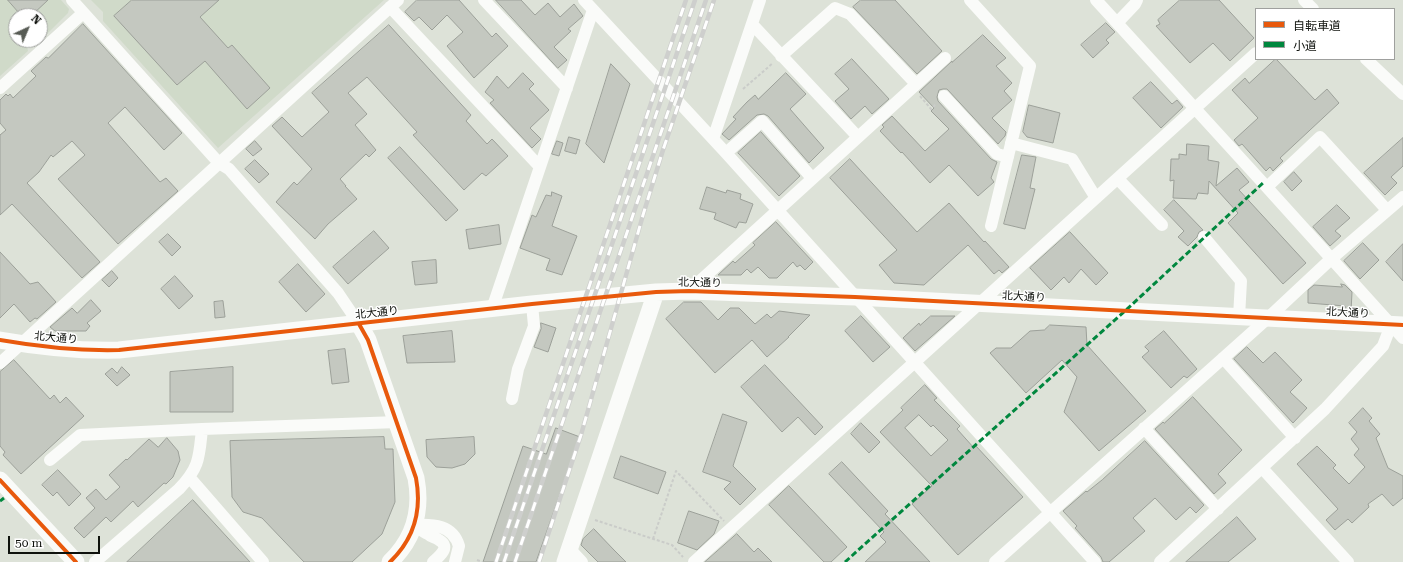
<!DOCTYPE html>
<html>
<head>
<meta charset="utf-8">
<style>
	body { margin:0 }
	#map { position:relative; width:1403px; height:562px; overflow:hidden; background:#dde2d8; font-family:"Roboto Serif","Noto Sans JP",serif }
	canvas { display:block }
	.legend { position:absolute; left:1255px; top:8px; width:140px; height:52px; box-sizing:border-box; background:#fff; border:1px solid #9fa09e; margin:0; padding:5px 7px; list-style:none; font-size:12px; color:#0f120d }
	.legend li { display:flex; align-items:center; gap:8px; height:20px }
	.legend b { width:20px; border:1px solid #9fa09e }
	.north { position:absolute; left:8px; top:8px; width:40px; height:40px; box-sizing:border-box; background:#fff; border:1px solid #9fa09e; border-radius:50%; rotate:44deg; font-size:11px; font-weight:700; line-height:16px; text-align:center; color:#0f120d }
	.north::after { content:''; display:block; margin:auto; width:14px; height:18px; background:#575b54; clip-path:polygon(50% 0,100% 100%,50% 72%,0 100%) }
	.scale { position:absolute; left:8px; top:536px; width:92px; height:18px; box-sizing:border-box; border:2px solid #0f120d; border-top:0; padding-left:5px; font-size:12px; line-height:14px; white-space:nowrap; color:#0f120d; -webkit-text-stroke:3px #fff; paint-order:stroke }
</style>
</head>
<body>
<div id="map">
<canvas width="1403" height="562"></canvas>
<ul class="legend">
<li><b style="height:5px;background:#e8590c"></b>自転車道</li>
<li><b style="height:5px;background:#00873e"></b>小道</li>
</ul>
<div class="north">N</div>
<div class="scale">50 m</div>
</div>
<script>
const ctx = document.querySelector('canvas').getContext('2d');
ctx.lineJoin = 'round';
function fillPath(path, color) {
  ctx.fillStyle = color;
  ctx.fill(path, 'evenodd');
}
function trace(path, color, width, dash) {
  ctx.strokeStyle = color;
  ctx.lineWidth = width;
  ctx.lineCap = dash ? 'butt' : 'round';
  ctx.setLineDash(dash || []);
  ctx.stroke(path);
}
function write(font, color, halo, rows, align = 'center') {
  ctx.font = font + ' "Roboto Serif","Noto Sans JP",serif';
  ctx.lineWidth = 3;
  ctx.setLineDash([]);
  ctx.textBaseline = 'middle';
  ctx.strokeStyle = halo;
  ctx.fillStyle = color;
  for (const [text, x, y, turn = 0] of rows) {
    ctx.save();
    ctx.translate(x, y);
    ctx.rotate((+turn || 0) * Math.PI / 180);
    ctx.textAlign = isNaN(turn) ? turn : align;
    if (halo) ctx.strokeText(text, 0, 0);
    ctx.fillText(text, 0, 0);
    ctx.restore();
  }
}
fillPath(new Path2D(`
	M0,0H61L69,9L68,13L46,35L42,34L40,36V16H16V40H35L27,47L28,51L0,76Z
	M91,0H384L218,148L103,21V12Z`), '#d0dac9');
const building = new Path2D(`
	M8,0H48L31,16H22Z
	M132,0H219L200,17L228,48L232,45L270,88L247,109L205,61L177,85L114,16Z
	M417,0H459L492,37L496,33L508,46L474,78L447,46L463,32L447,15L432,30L419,17L414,21L405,12Z
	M496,0H521L535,15L548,3L560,17L574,4L583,16L568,29L571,31L554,47L567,60L558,68Z
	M861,0H895L942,51L917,74L853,7Z
	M1180,0H1219L1254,38L1230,61L1213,43L1190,63L1156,26L1160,24L1158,20Z
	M1106,23L1115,32L1106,40L1109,43L1093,58L1081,45Z
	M83,24L182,133L164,150L125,107L108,123L160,182L166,178L178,191L118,244L58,179L85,155L72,141L53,157L51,155L39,172L27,183L100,262L82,278L12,204L0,215V135L6,130L0,123V100L6,94L8,96L10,94L13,98L36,76L31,71L46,57L48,58Z
	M389,25L471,115L466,121L487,144L492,139L508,156L486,176L482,173L464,190L413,135L417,132L367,77L348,93L367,114L355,125L376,150L369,157L366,154L340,179L346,186H345L357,199L328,224L315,239L276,202L294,182L297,185L312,169L272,126L282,117L302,137L329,112L312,93Z
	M983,35L1006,58L996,66L1012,83L1004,91L1012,100L992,118L1006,132L1005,136L998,144L947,89H943L939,90L937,97L938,101L991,159L997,162L991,178L994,182L978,196L949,165L930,183L902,152L901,153L880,131L884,127L882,125L892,116L925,151L949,129L931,111L934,108L919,92L952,61V62Z
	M852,59L889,99L872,114L865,106L851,119L835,101L849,89L835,74Z
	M1276,59L1315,100L1327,89L1339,103L1280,158L1283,161L1273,171L1270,167L1266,171L1242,144L1239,146L1234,140L1258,118L1232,90L1245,78L1249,83Z
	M611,64L630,84L604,163L586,144Z
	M523,73L534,84L529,89L549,110L530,128L541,139L532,148L490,103L494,100L485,92L497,76L508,88Z
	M786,73L806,94L790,109L824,148L809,163L768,116L764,114L757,115L729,140L722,134L736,119L733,117L747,102L755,95L758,99Z
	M1151,82L1172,104L1177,100L1183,107L1161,128L1133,98Z
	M1029,105L1060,113L1053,143L1027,137L1023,132Z
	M761,132L800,176L779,196L738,153Z
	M569,137L580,140L576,154L565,151Z
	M1403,138V166L1391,177L1397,183L1385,195L1364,173Z
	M255,141L262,149L253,156L246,149Z
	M557,141L563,143L559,156L552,154Z
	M1187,144L1209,146L1208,160L1219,162L1216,186L1237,168L1249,182L1239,190L1306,263L1283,284L1228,223L1238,213L1209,181L1208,194L1198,193L1196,199L1173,198L1174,180L1170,181L1171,159H1179V154L1186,155Z
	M400,147L458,210L446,221L388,158Z
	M1022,155L1036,157L1030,188L1035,189L1025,229L1004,224Z
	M850,159L917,232L949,203L984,242L985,241L1009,267L1002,273L999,270L994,274L968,245L924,285L894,283L879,265L897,250L830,178Z
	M255,160L269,174L259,183L245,169Z
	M1294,172L1302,181L1292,191L1284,182Z
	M707,187L726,193L727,190L741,194L740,199L753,204L746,223L739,222L736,228L714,219L716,213L700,209Z
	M552,192L562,196L552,226L577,236L562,275L546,270L550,259L520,248L532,215L536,217L546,195L551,196Z
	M1174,200L1203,230L1199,232L1197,237L1188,246L1178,237L1184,231L1164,210Z
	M1337,205L1350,218L1335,231L1341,236L1330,246L1313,227Z
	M776,222L813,262L805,270L800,265L797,267L793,262L777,278H769L758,267L751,273L747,269L741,275H718L733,261L735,263L755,245L753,243Z
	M499,225L501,244L469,249L466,230Z
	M374,231L389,248L348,284L333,267Z
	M1070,232L1108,273L1096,285L1081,269L1069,283L1064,277L1051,290L1030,268Z
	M168,234L181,247L172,256L159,242Z
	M1363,243L1379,260L1360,279L1344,261Z
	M1403,244V281L1386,262Z
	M0,252L30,284L38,282L56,302L37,319L35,318L30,322L14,304L0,318Z
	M436,260L437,283L415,285L412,262Z
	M298,264L325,294L306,312L279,282Z
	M112,271L118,278L109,287L102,280Z
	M175,276L193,296L179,309L161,289Z
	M1341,284L1345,285L1352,292L1351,312H1346L1345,306L1308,303V290L1314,285L1342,287Z
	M91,300L101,311L87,323L90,326L86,331H55L50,327L72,308L77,313Z
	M223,301L225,317L215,318L214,302Z
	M684,302H701L718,320L730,308H739L755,324L767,314L771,318L779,311L810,315L788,337H789L767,357L752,340L715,373L666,319Z
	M861,316L890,347L873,362L845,331Z
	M931,316H955L915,351L903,338L919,323L920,325Z
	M541,323L556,328L548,352L534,347L541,329Z
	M1050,325L1086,327L1087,345L1146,411L1099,451L1064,412L1077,377L1062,360L1026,393L990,353L996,348H1011L1030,331L1044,330Z
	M452,331L455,362L407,363L403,336Z
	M1164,331L1197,369L1187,378L1184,376L1171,388L1142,357L1149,351L1145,347Z
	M1247,347L1263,363L1275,352L1302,380L1290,392L1307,408L1293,423L1234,359Z
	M345,349L349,382L332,384L328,351Z
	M14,360L50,399L54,395L60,403L66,397L84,416L21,474L3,455L5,452L0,446V372Z
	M765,365L823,427L815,435L798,417L782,432L741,387Z
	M122,367L130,375L117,386L105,374L112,368L117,373Z
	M233,367V412H170V372Z
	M925,385L937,398L934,400L960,426L957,429L974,448L976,446L1023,497L958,555L912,504L932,486L880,432L903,410L901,408ZM919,415L931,427L933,425L948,440L931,456L905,428Z
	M1193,397L1242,450L1218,474L1226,483L1214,494L1155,429L1163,422L1164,423Z
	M1363,408L1372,418L1369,421L1380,434L1376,438L1388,468L1403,476V498L1393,506L1382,494L1368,504L1369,507L1352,523L1348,519L1335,530L1326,520L1338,509L1297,464L1317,446L1336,465L1333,468L1349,484L1365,467L1354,455L1359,449L1351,439L1357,432L1349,423Z
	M723,414L747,422L733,466L756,489L740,505L724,489L731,482L703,472Z
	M861,423L880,442L869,453L851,434Z
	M556,428L580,437L536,562H483L523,446L546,454Z
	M384,437L385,449H393L395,502L382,534L352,562H304L262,518L243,512L232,497L230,441Z
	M474,437L475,454L465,464L452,468L436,467L427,457L426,440Z
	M167,438L178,451L180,460L173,477L166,484L164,483L138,507L133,501L111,522L106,517L84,538L74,528L95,508L86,498L96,489L106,500L120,487L109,475L126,459L127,460L149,439L158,447Z
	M1145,441L1204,505L1196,513L1190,507L1176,520L1155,498L1133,518L1145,531L1109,562H1103L1101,557L1075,528L1077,526L1063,511L1086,491L1087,492L1102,480Z
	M621,456L666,472L658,494L614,478Z
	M842,462L888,511L885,514L930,562H865L886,542L880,536L884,532L829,474Z
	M58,470L81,494L69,506L57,492L53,496L42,485Z
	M789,486L847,547L831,562H824L769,505Z
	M193,500L250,562H127Z
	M689,511L719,521L714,534L697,550L678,543Z
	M1237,517L1256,539L1228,562H1186Z
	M594,529L614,550L626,562H598L581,545L583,539Z
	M737,534L754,552L758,548L772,562H705Z`);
fillPath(building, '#c4c8c0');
trace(building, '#9ca099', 1);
trace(new Path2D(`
	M743,89L773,63
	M920,96L931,109L936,104
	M595,520L672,545L683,557
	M653,539L676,471L724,521
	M477,560L483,562`), '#caccc9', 2, [3, 2]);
trace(new Path2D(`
	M72,0L219,163L229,169L338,293L359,324
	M484,0L567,88
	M584,0L726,153L1095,562
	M970,0L1030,66L991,226
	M1096,0L1263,183L1403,338
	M1304,0L1313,9
	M390,7L540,167
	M1117,23L1135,4L1137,0
	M752,24L858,137
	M781,56L835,8L850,14L916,84
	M1366,59L1403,94
	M0,88L83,13
	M944,96L997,154L1008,157
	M713,139L760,0
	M1011,143L1072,159L1096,198
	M726,153L762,121L812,178
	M1118,179L1162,225
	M1267,187L1320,137L1387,210
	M1204,237L1241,281L1239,317
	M689,291L945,58
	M492,309L593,10
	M1223,358L1295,438
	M0,363L398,0
	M512,399L518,369L534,326L532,304
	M1144,428L1218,509
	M50,460L80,435L202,429L398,422
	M1262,468L1348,562
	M190,478L263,562
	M415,525C433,524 453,525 459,546L455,562
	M415,525C419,528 423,532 428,534C431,537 435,537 439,540C451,547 440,556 433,562
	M569,548L582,562
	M95,562L179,489C200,467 199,457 202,429
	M694,562L1256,53
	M995,562L1268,318L1331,259L1403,197
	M1160,562L1325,409L1383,346L1391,325`), '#fafbf9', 12);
trace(new Path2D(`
	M359,324L368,340L416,478C422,510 414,539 390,562
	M0,340C40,347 79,351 119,350L532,304L656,292L689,291L855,297L1403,325
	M0,480L76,562
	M565,562L656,292`), '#fafbf9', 17);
const rail = new Path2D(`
	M496,562L686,0
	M504,562L695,0
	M515,562L706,0
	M539,562L581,435L643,215L663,150L714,0`);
trace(rail, '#cecfcd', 4.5);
trace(rail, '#fff', 3, [9]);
trace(new Path2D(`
	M0,501L4,498
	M845,562L1125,311L1263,183`), '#00873e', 3, [6, 3]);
trace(new Path2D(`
	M359,324L368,340L416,478C422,510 414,539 390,562
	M0,340C40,347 79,351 119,350L532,304L656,292L689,291L855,297L1403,325
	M0,480L76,562`), '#e8590c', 4);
write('11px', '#0f120d', '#fff', [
	["北大通り",700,283,1],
	["北大通り",1024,297,3],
	["北大通り",377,313,-6],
	["北大通り",1348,313,3],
	["北大通り",56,338,5]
]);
</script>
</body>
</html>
